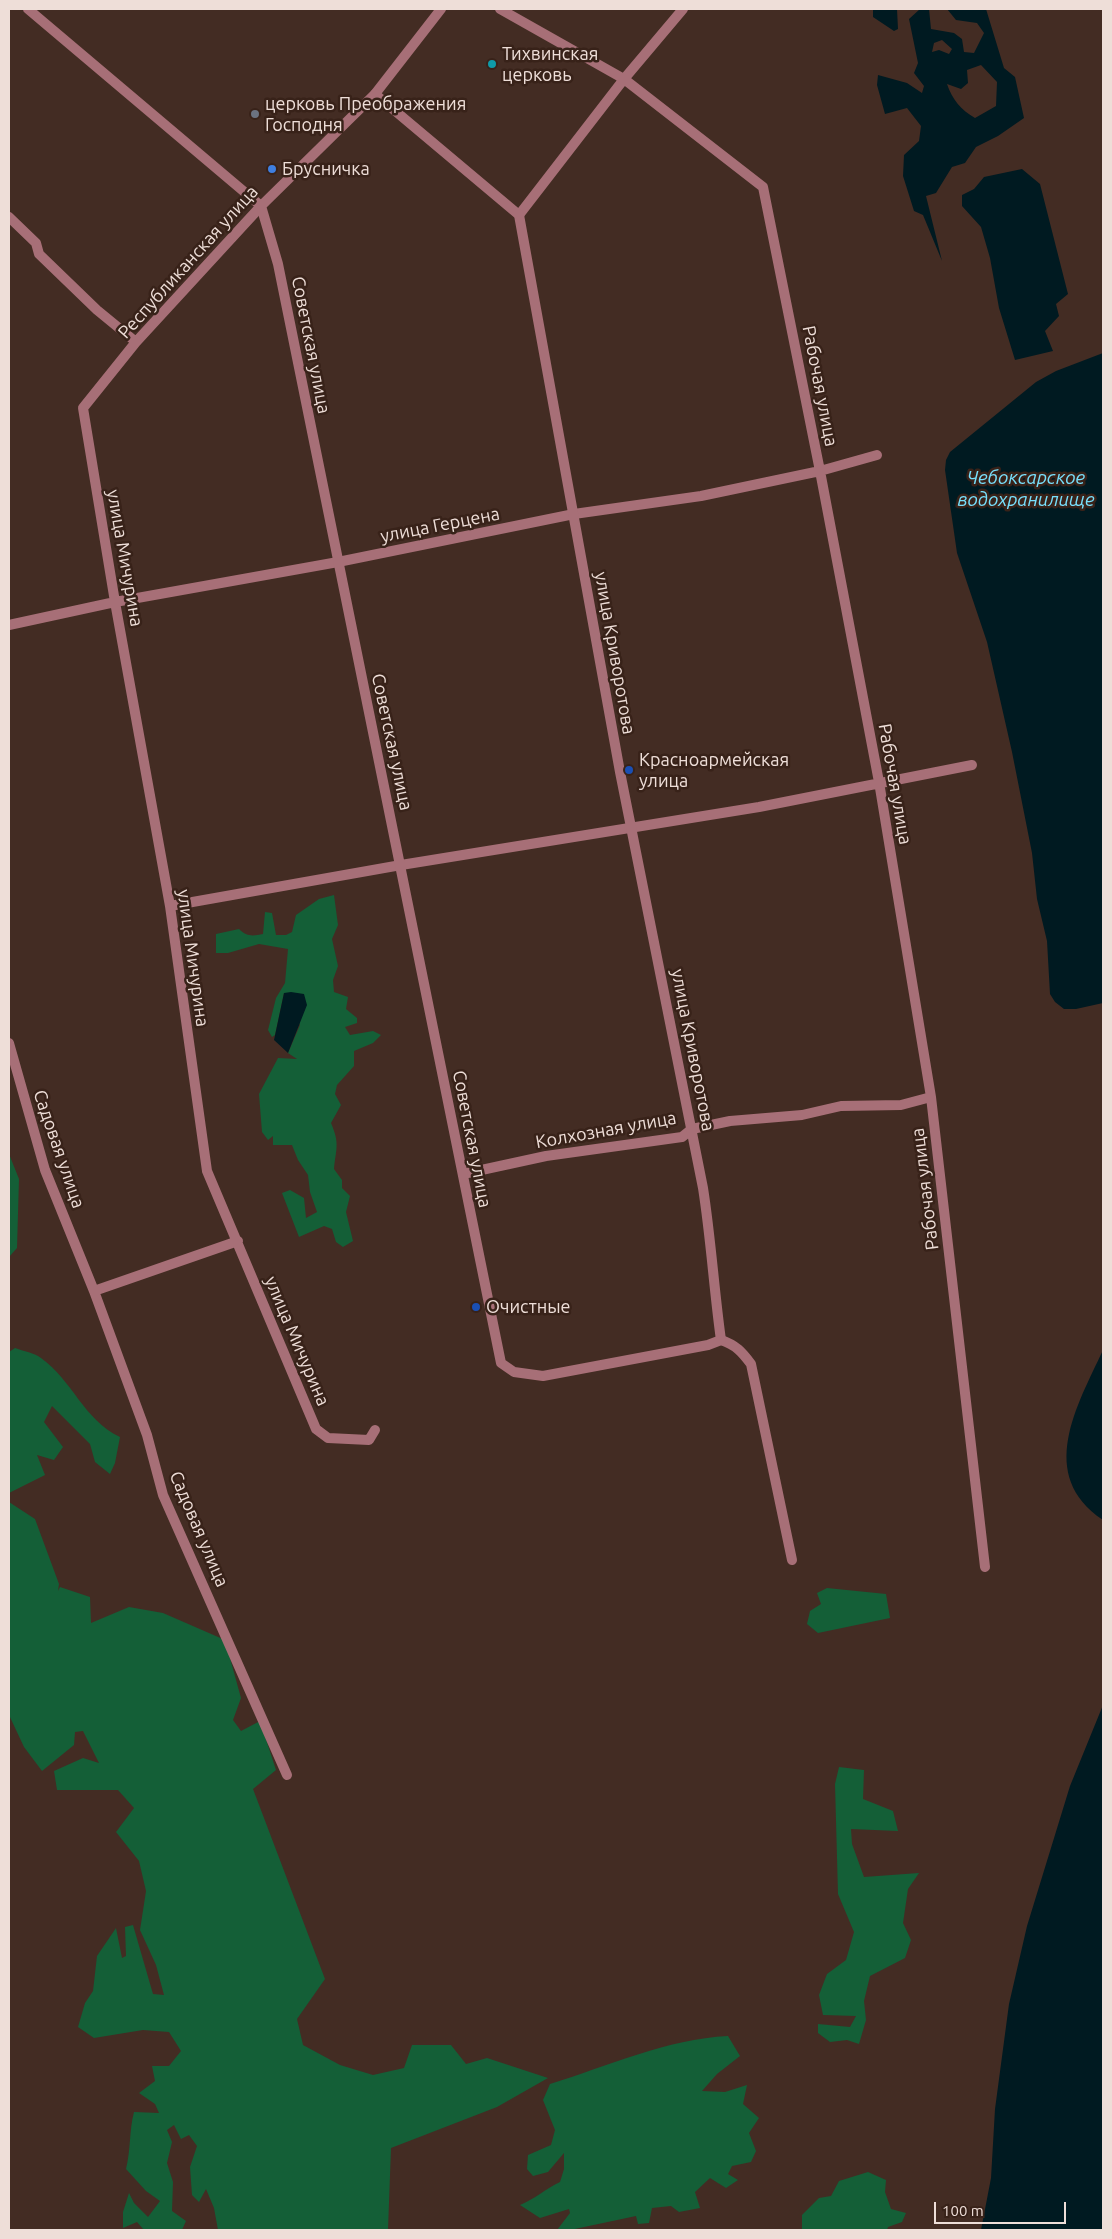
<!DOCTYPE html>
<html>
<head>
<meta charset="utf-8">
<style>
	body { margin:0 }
	#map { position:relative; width:1112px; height:2239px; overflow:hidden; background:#432c23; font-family:Ubuntu,sans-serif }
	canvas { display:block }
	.frame { position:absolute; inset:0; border:10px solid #eeded8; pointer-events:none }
	.scale { position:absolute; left:934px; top:2202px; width:132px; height:22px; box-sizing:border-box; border:2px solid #eeded8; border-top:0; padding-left:6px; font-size:15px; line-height:18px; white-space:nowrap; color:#eeded8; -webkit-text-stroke:4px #382219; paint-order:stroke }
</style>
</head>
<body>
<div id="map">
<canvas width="1112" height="2239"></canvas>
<div class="frame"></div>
<div class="scale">100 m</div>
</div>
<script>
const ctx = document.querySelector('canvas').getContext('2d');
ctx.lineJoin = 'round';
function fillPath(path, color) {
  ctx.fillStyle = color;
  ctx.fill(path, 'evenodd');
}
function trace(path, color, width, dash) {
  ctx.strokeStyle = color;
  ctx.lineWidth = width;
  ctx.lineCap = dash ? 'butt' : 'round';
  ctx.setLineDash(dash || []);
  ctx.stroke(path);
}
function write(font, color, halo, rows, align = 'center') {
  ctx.font = font + ' Ubuntu,sans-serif';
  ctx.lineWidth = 5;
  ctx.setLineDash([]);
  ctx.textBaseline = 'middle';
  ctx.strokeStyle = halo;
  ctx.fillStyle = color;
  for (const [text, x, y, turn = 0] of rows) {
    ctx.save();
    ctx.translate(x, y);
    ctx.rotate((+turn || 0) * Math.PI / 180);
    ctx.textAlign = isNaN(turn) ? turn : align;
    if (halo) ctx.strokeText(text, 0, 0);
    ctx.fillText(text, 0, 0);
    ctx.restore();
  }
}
fillPath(new Path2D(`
	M334,895L338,925L332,939L338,966L333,980L334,992L348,997L346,1009L357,1018V1023L345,1027L350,1035L373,1031L381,1035L373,1043L354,1051V1066L337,1085L335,1094L341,1105L331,1123C340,1144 336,1148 334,1169L342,1180V1188L350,1196L346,1212L353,1241L343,1247L336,1242L332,1229L324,1226L299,1237L282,1193L290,1190L304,1198L306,1218L317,1212L310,1192L308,1175L298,1160L292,1145H273V1136L268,1140L262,1132L259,1094L278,1058L297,1059L288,1053L300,1025L284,993L275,1035L272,1037L268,1030L276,998L285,983L288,949L259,944L228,953H216V934L239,929C247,937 253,936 263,934L265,912L272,913L276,935H286L292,932L296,915L319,899Z
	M9,1154L19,1179L17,1248L9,1257Z
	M15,1348C23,1351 35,1353 41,1358C73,1381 83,1419 120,1437L115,1463L110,1474L95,1462L90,1444L52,1406L44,1422L63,1447L54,1460L37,1455L45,1475L9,1493V1352Z
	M9,1502L35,1519L59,1584L58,1591L60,1587L90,1597L91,1623L129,1607L163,1613L225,1640L241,1698L233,1720L241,1731L260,1721L276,1770L253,1789L325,1979L297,2019L303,2045L340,2065L373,2075L404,2068L412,2045H451L466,2064L487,2058L548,2078L497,2107L391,2148L388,2230H218L214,2208L206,2189L199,2202L192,2195L190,2167L197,2146L189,2135L181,2139L174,2125L167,2130L172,2142L167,2163L173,2182L172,2211L186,2221L182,2230H144L137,2222L123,2228V2212L129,2193L134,2203L148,2217L160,2201L146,2191L126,2169C131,2149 129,2131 134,2112L159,2113L155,2104L139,2093L155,2081L152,2066H169L181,2051L169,2032L143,2030L94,2038L78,2027L85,2003L93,1991L97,1956L116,1928L122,1958L126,1956L125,1927L133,1925L153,1994L164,1995L156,1965L140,1930L146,1891L139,1861L116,1832L134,1808L118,1790H57L54,1771L83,1758L99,1763L83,1731L75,1732L74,1745L42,1771L24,1747L9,1715Z
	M827,1588L886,1594L890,1618L818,1633L807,1624L810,1611L821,1604L817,1593Z
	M839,1767L864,1770L863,1799L893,1811L898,1831L851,1829L852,1844L864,1877L919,1873L908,1889L903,1923L911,1940L905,1958L870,1976L864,2001L866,2020L859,2044L847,2040L830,2042L818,2033V2024L850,2027L856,2016L823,2015L819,1995L827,1974L846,1960L854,1932L838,1894L835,1784Z
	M728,2036L740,2056L717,2074L702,2091L725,2092L747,2085L743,2104L759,2118L749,2133L756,2151L751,2162L732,2166L728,2174L738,2180L726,2188L710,2178L695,2192L700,2208L679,2212L671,2206L652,2208L649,2223L638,2224L636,2216L570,2230H557L570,2213L569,2209L540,2218L520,2205C535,2199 545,2189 560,2182L564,2169V2153L548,2172L533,2176L527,2169L528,2155L551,2145L555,2130L543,2100L550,2084C608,2066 667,2039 728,2036Z
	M868,2172L886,2180L885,2192L891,2209L906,2213L902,2222L888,2227L887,2230H802V2215L819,2198L831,2196L839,2181Z`), '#145f37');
fillPath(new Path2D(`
	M873,9H897L898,29L894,31L873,17Z
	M920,9H929L931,29L954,33L962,39L964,52L974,53L984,33L977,23L956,20L947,9H986L1004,68L1015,77L1024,118L998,136L976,147L965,163L952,167L936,193L926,196L942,261L923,215L914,211L903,176L904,155L919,141L921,126L907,108L885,114L877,85L878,75L907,83L922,93L924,86L914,73L918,63L909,19ZM942,40L952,49L949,54L939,50L932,52L934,43ZM981,65L997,82L996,106L975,118C961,110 952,99 947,84L961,89L968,83L967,70Z
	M1022,169L1040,184L1068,294L1056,304L1059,316L1045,331L1053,351L1015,360L999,308L990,258L981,227L962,206V195L974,189L984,177Z
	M1103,353V1003L1076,1009H1064L1055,1002L1050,994L1047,941L1037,899L1032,853L1012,752L987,642L957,553L945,470L946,460L950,452L1036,382L1056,371Z
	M291,992L304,994L307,1005L288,1053L274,1040L284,993Z
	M1103,1350V1520C1036,1475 1077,1406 1103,1350Z
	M1103,1705V2230H981L991,2178L995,2109L1009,2004L1027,1926L1070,1786Z`), '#001a21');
trace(new Path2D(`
	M500,9L624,79L763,187L820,471L879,782L931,1097L985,1567
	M375,94L441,9
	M261,206L136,342L83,408L115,602L170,906L207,1171L316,1429L328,1438L369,1440L375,1430
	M519,215L624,79L683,9
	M9,217L36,243L39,254L97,310L136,342
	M9,625L115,602L338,562L574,514L701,496L820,471L877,455
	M170,906L401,865L759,807L972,765
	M9,1043L45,1170L94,1291L147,1435L163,1495L287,1775
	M463,1174L546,1156L682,1137L692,1129L730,1121L802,1115L841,1106L901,1105L931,1097
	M94,1291L238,1241
	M721,1340C736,1345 742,1352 751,1364L792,1560`), '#a76f77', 10);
trace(new Path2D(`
	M28,9L261,206L278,264L501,1363L514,1372L543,1376L708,1345L721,1340C714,1290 711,1239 703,1188L620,772L519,215L375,94L261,206`), '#a76f77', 10);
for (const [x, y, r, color] of [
	[492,64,5,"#0f9aa8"],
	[255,114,5,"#6b7280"],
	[272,169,5,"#3f7fe0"],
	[629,770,5,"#1a4fb4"],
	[476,1307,5,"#1a4fb4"]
]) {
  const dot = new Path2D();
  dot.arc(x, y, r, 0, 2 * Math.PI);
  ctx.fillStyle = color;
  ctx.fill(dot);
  trace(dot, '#382219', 2);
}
write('18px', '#eeded8', '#382219', [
	["Тихвинская",502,54],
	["церковь",502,75],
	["церковь Преображения",265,104],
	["Господня",265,125],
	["Брусничка",282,169],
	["Красноармейская",639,760],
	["улица",639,781],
	["Очистные",486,1307]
], 'left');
write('18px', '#eeded8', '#382219', [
	["Республиканская улица",188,262,-48],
	["Советская улица",311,345,79],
	["Рабочая улица",820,386,79],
	["улица Герцена",440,525,-11],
	["улица Мичурина",125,558,80],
	["улица Криворотова",615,653,80],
	["Советская улица",392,742,78],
	["Рабочая улица",895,784,80],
	["улица Мичурина",193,958,82],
	["улица Криворотова",693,1050,79],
	["Колхозная улица",606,1130,-10],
	["Советская улица",472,1139,79],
	["Садовая улица",59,1149,71],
	["Рабочая улица",925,1189,-97],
	["улица Мичурина",297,1341,67],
	["Садовая улица",199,1529,67]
]);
write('italic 19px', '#77dffb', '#382219', [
	["Чебоксарское",1026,478],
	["водохранилище",1026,500]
]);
</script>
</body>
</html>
